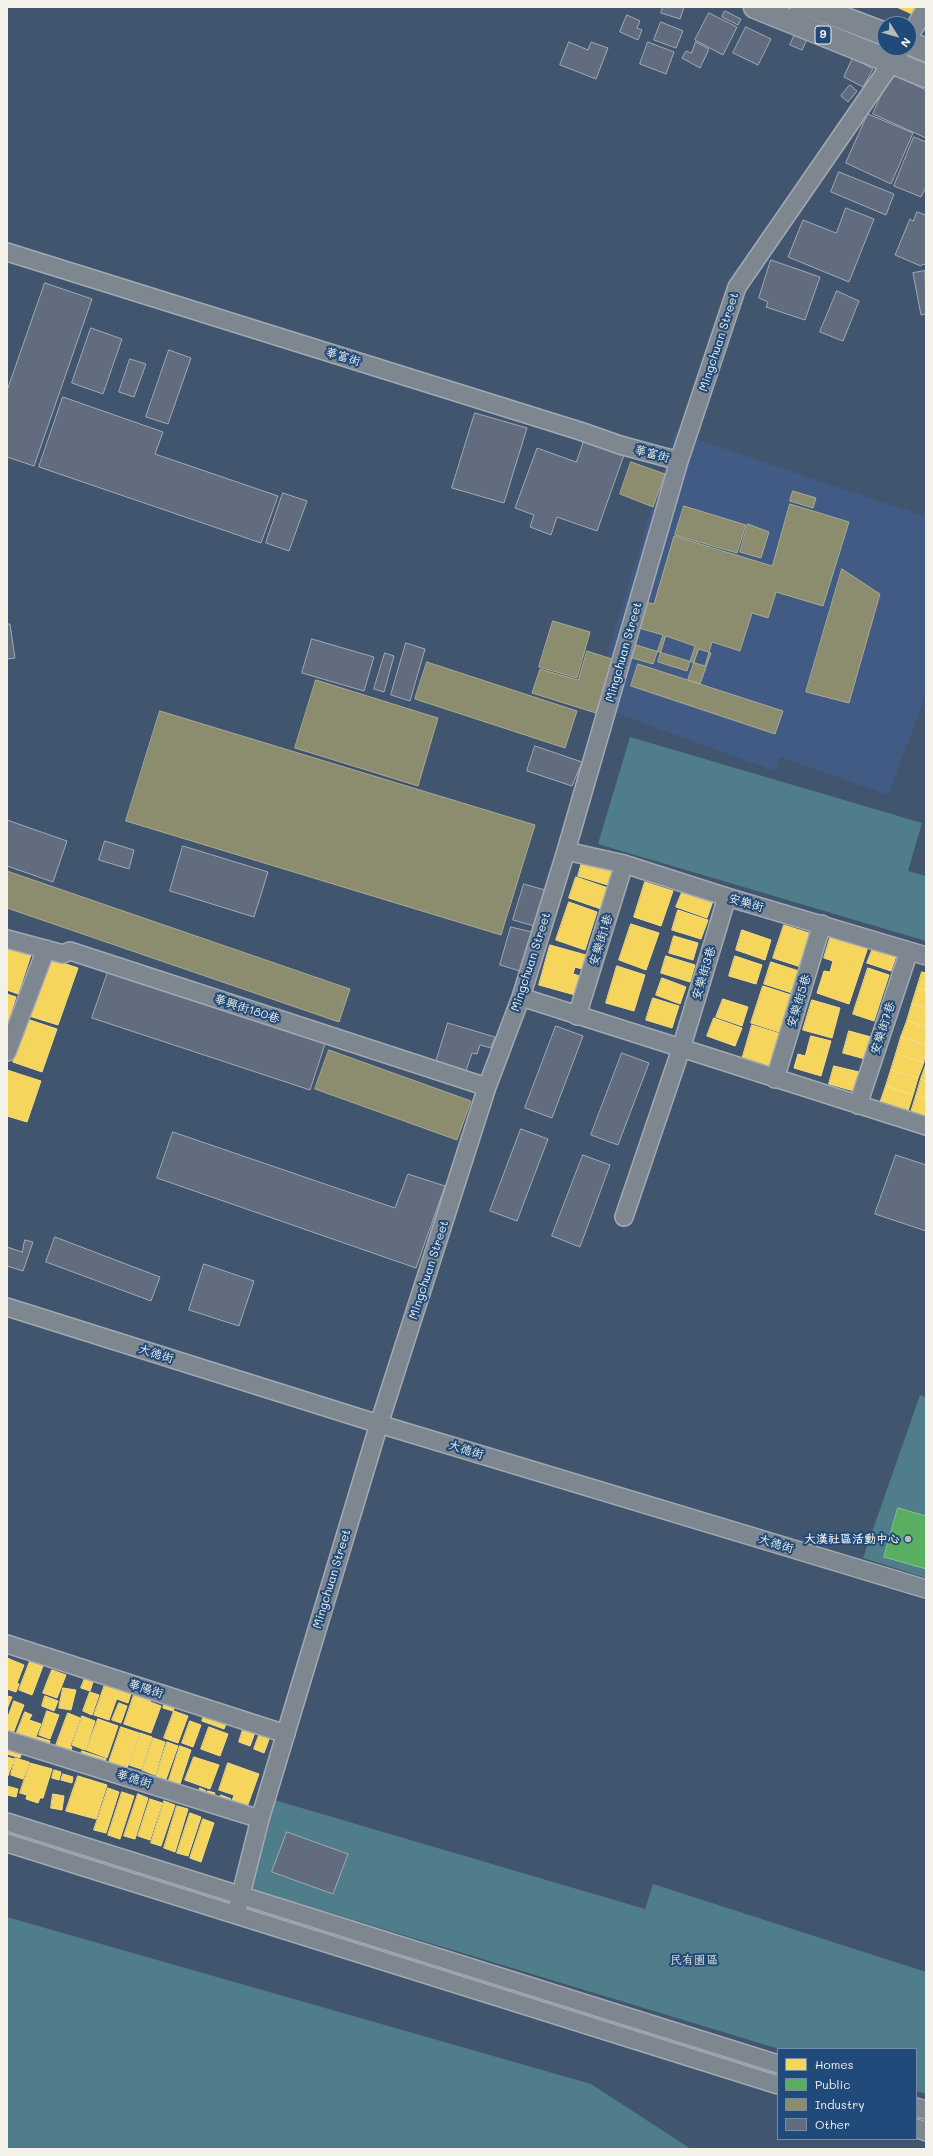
<!DOCTYPE html>
<html>
<head>
<meta charset="utf-8">
<style>
	body { margin:0 }
	#map { position:relative; width:933px; height:2156px; overflow:hidden; background:#41556e; font-family:Mali,sans-serif }
	canvas { display:block }
	.frame { position:absolute; inset:0; border:8px solid #f4f1e8; pointer-events:none }
	.legend { position:absolute; left:777px; top:2048px; width:140px; height:92px; box-sizing:border-box; background:#1f4a7a; border:1px solid #748da6; margin:0; padding:5px 7px; list-style:none; font-size:12px; color:#f4f1e8 }
	.legend li { display:flex; align-items:center; gap:8px; height:20px }
	.legend b { width:20px; border:1px solid #748da6 }
	.north { position:absolute; left:877px; top:16px; width:40px; height:40px; box-sizing:border-box; background:#1f4a7a; border:1px solid #748da6; border-radius:50%; rotate:127deg; font-size:11px; font-weight:700; line-height:16px; text-align:center; color:#f4f1e8 }
	.north::after { content:''; display:block; margin:auto; width:14px; height:18px; background:#b5babd; clip-path:polygon(50% 0,100% 100%,50% 72%,0 100%) }
</style>
</head>
<body>
<div id="map">
<canvas width="933" height="2156"></canvas>
<div class="frame"></div>
<ul class="legend">
<li><b style="height:11px;background:#f6d55c"></b>Homes</li>
<li><b style="height:11px;background:#5aae61"></b>Public</li>
<li><b style="height:11px;background:#8c8c6e"></b>Industry</li>
<li><b style="height:11px;background:#616c7e"></b>Other</li>
</ul>
<div class="north">N</div>
</div>
<script>
const ctx = document.querySelector('canvas').getContext('2d');
ctx.lineJoin = 'round';
function fillPath(path, color) {
  ctx.fillStyle = color;
  ctx.fill(path, 'evenodd');
}
function trace(path, color, width, dash) {
  ctx.strokeStyle = color;
  ctx.lineWidth = width;
  ctx.lineCap = dash ? 'butt' : 'round';
  ctx.setLineDash(dash || []);
  ctx.stroke(path);
}
function write(font, color, halo, rows, align = 'center') {
  ctx.font = font + ' Mali,"LXGW WenKai TC",sans-serif';
  ctx.lineWidth = 4;
  ctx.setLineDash([]);
  ctx.textBaseline = 'middle';
  ctx.strokeStyle = halo;
  ctx.fillStyle = color;
  for (const [text, x, y, turn = 0] of rows) {
    ctx.save();
    ctx.translate(x, y);
    ctx.rotate((+turn || 0) * Math.PI / 180);
    ctx.textAlign = isNaN(turn) ? turn : align;
    if (halo) ctx.strokeText(text, 0, 0);
    ctx.fillText(text, 0, 0);
    ctx.restore();
  }
}
fillPath(new Path2D(`
	M675,432L926,517V695L888,795L780,757L775,771L594,705L614,632Z`), '#425b84');
fillPath(new Path2D(`
	M630,737L922,823L908,871L926,876V941L598,844Z
	M920,1395L926,1397V1578L863,1558Z
	M271,1799L645,1909L653,1884L926,1972V2094L916,2091V2049H779L255,1890L250,1885Z
	M7,1917L591,2084L691,2149H7Z`), '#507d8a');
const homes = new Path2D(`
	M897,7H921L917,16Z
	M583,859L612,867L611,870L618,872L614,887L578,876Z
	M576,877L611,889L604,910L569,898Z
	M645,882L673,891L661,926L634,917Z
	M683,890L713,901L707,918L676,907Z
	M569,902L597,912L585,950L556,940Z
	M678,910L708,920L701,939L672,930Z
	M631,924L659,933L646,970L619,960Z
	M784,925L812,934L801,967L773,958Z
	M742,930L771,940L765,960L736,950Z
	M831,935L868,947L849,1004L817,993L824,971L830,972L833,961L824,958Z
	M674,936L698,943L693,960L669,953Z
	M550,945L586,955L582,969L575,967L573,974L580,976L575,995L539,985Z
	M7,947L31,955L18,994L7,990Z
	M873,948L896,956L891,971L867,963Z
	M666,956L695,965L690,982L661,973Z
	M735,956L762,965L756,984L729,976Z
	M48,958L78,968L58,1025L29,1016Z
	M771,962L799,971L792,993L764,984Z
	M617,966L645,975L634,1011L606,1003Z
	M868,968L889,975L874,1021L853,1014Z
	M922,972L926,973V991L917,988Z
	M662,978L686,987L680,1004L656,995Z
	M763,986L791,995L779,1032L751,1023Z
	M917,988L926,991V1009L912,1004Z
	M7,994L16,997L7,1025Z
	M653,998L679,1006L672,1028L646,1020Z
	M723,999L748,1007L742,1026L716,1017Z
	M812,1000L840,1008L832,1038L803,1030Z
	M912,1004L926,1009V1027L907,1021Z
	M714,1018L742,1028L735,1046L707,1036Z
	M27,1019L57,1029L42,1072L13,1062Z
	M907,1021L926,1027V1045L901,1037Z
	M752,1025L781,1034L769,1071L741,1063Z
	M849,1031L871,1037L865,1059L843,1053Z
	M811,1036L831,1041L821,1076L794,1068L798,1054L805,1056Z
	M901,1037L926,1045L924,1062L896,1054Z
	M896,1054L924,1062L918,1078L891,1070Z
	M926,1064V1081L921,1079Z
	M834,1066L859,1072L854,1091L829,1084Z
	M7,1070L41,1081L27,1122L7,1116Z
	M891,1070L918,1078L913,1095L886,1086Z
	M921,1079L926,1081V1099L916,1096Z
	M886,1086L913,1095L908,1111L880,1103Z
	M916,1096L926,1099V1117L911,1112Z
	M7,1658L24,1665L17,1683L19,1684L16,1692L7,1689Z
	M30,1661L43,1666L32,1695L19,1690Z
	M52,1670L66,1675L57,1698L43,1693Z
	M87,1673L95,1676L90,1691L81,1688Z
	M107,1679L122,1684L109,1720L94,1715Z
	M122,1686L132,1690L128,1703L117,1699Z
	M63,1688L76,1690L71,1710L59,1708Z
	M136,1689L152,1694L150,1702L161,1706L151,1733L124,1724Z
	M90,1692L99,1695L92,1715L83,1711Z
	M7,1696L12,1697L7,1709Z
	M45,1696L58,1701L54,1711L42,1706Z
	M166,1700L176,1703L173,1711L163,1708Z
	M14,1701L24,1705L12,1736L7,1734V1720Z
	M119,1703L127,1706L121,1723L112,1720Z
	M208,1703L231,1712L224,1729L202,1721Z
	M47,1711L59,1715L50,1739L39,1735Z
	M174,1711L188,1716L178,1743L164,1738Z
	M25,1712L32,1715L29,1720L41,1724L33,1744L15,1737Z
	M68,1713L80,1718L70,1746L72,1747L70,1754L55,1748Z
	M82,1716L95,1721L85,1750L72,1745Z
	M98,1719L118,1726L107,1758L86,1750Z
	M190,1721L201,1725L193,1747L182,1743Z
	M245,1723L257,1727L250,1746L239,1742Z
	M121,1727L139,1733L125,1774L107,1768Z
	M209,1727L228,1734L220,1756L201,1749Z
	M262,1727L272,1731L264,1753L254,1749Z
	M140,1733L152,1737L141,1769L129,1765Z
	M37,1737L50,1741L47,1751L34,1746Z
	M153,1738L165,1742L155,1775L142,1770Z
	M167,1742L178,1746L165,1782L155,1779Z
	M10,1745L23,1749L20,1758L7,1754Z
	M180,1746L191,1750L179,1787L168,1783Z
	M82,1751L106,1759L102,1771L78,1763Z
	M7,1757L14,1759L8,1776H7Z
	M194,1757L219,1765L210,1789L185,1780Z
	M15,1758L29,1762L23,1779L11,1775Z
	M30,1763L52,1769L43,1798H40L38,1803L26,1799L27,1795L20,1793Z
	M228,1763L259,1774L246,1810L231,1804L234,1795L219,1790Z
	M54,1770L61,1772L59,1780L52,1778Z
	M63,1774L73,1777L72,1783L61,1780Z
	M78,1776L107,1785L96,1819L66,1811Z
	M7,1786L18,1789L16,1797L7,1795Z
	M108,1788L119,1792L106,1833L94,1830Z
	M200,1788L206,1791L204,1798L197,1796Z
	M208,1791L215,1793L213,1801L206,1799Z
	M122,1792L134,1796L120,1839L108,1835Z
	M53,1794L64,1796L62,1810L51,1808Z
	M138,1794L148,1798L135,1839L124,1836Z
	M221,1795L231,1799L229,1807L218,1803Z
	M150,1799L162,1803L150,1840L138,1836Z
	M164,1801L175,1805L161,1846L151,1843Z
	M177,1806L188,1809L175,1852L164,1848Z
	M190,1813L201,1817L188,1856L177,1853Z
	M203,1819L214,1823L201,1862L190,1858Z`);
fillPath(homes, '#f6d55c');
trace(homes, '#f5dd86', 1);
const public = new Path2D(`
	M898,1508L926,1516V1569L884,1557Z`);
fillPath(public, '#5aae61');
trace(public, '#88c28a', 1);
const industry = new Path2D(`
	M631,462L665,474L653,507L620,494Z
	M793,491L816,498L813,508L790,501Z
	M790,504L849,522L823,606L776,592L768,618L752,613L740,651L712,642L705,666L633,644L646,602L654,604L674,536L772,566Z
	M684,506L746,525L737,553L675,535Z
	M748,524L769,532L761,558L740,552Z
	M842,569L880,594L849,703L806,692Z
	M553,621L590,632L577,678L539,667Z
	M639,628L663,635L653,664L629,657Z
	M666,636L695,646L687,671L658,662Z
	M699,649L711,653L700,684L688,680Z
	M587,651L612,659L596,713L532,693L540,669L578,680Z
	M427,662L577,711L565,748L415,699Z
	M638,664L783,711L775,734L631,686Z
	M316,680L438,718L418,786L295,748Z
	M160,711L535,825L501,935L126,821Z
	M7,871L350,989L339,1022L7,908Z
	M329,1050L471,1101L457,1140L315,1089Z`);
fillPath(industry, '#8c8c6e');
trace(industry, '#abaa93', 1);
const building = new Path2D(`
	M663,7H684L680,19L661,13Z
	M725,11L741,19L738,25L722,17Z
	M709,13L737,27L723,55L695,40Z
	M627,15L640,21L637,28L642,30L638,40L620,32Z
	M661,22L683,31L676,48L654,40Z
	M746,27L771,39L758,65L733,53Z
	M796,32L808,37L802,50L790,45Z
	M569,42L588,50L591,42L608,48L596,79L560,65Z
	M648,42L674,52L666,74L640,64Z
	M696,42L709,49L700,68L682,58L686,51L691,53Z
	M854,56L864,61L862,63L873,69L863,87L844,77Z
	M891,74L926,90V138L873,114Z
	M850,85L857,91L848,102L841,96Z
	M868,114L913,133L891,184L846,163Z
	M914,137L926,142V187L921,197L894,186Z
	M839,172L894,194L886,215L831,192Z
	M846,208L874,219L849,282L788,257L803,220L836,233Z
	M917,212L926,215V265L923,264L921,266L895,255L910,219L913,221Z
	M771,260L820,277L805,320L766,307L768,302L759,298Z
	M925,271L926,314L921,315L913,273Z
	M45,283L92,299L34,466L7,457V391Z
	M837,291L859,301L843,341L820,332Z
	M91,328L122,339L103,394L72,383Z
	M169,350L191,358L168,424L146,417Z
	M130,359L146,364L134,397L119,392Z
	M63,397L163,432L155,454L278,496L261,543L39,467Z
	M475,413L527,428L504,503L452,488Z
	M584,441L624,455L597,531L557,517L551,535L530,527L534,515L515,508L537,448L576,462Z
	M283,493L307,501L289,551L266,543Z
	M7,624H10L15,658L7,659Z
	M312,639L374,657L364,691L302,673Z
	M406,643L425,649L410,701L391,695Z
	M385,653L394,656L384,692L374,689Z
	M535,746L582,762L572,786L527,771Z
	M7,820L67,841L53,882L7,866Z
	M105,841L134,850L129,869L99,860Z
	M183,846L268,872L254,917L170,891Z
	M524,884L545,890L534,926L513,920Z
	M511,927L532,932L520,971L500,965Z
	M109,969L326,1041L310,1090L92,1018Z
	M448,1023L495,1037L491,1048L480,1045L477,1054L472,1053L465,1074L435,1065Z
	M556,1026L583,1036L552,1118L525,1108Z
	M622,1053L649,1063L618,1145L591,1135Z
	M521,1129L548,1139L517,1221L490,1211Z
	M173,1132L395,1208L408,1174L445,1186L416,1268L157,1178Z
	M583,1155L610,1165L580,1247L552,1236Z
	M896,1155L926,1165V1231L875,1214Z
	M55,1237L160,1277L151,1301L46,1262Z
	M25,1240L33,1242L23,1271L7,1266V1247L22,1252Z
	M204,1264L254,1281L239,1326L189,1310Z
	M287,1832L348,1854L333,1894L272,1872Z`);
fillPath(building, '#616c7e');
trace(building, '#a1aab3', 1);
const street = new Path2D(`
	M796,23L800,7
	M909,37L926,8
	M7,252L580,431L620,445L679,461
	M566,851L624,864L727,897L926,956
	M7,939L63,954L70,951L487,1087
	M521,997L926,1126
	M577,1016L624,864
	M7,1052L46,949
	M775,1079L822,924
	M858,1105L909,951
	M624,1217L681,1049L727,897
	M7,1307L379,1424L926,1589
	M7,1644L286,1734
	M7,1740L260,1819
	M7,1822L778,2064
	M7,1843L778,2085
	M236,1914L260,1819L379,1424L487,1087L521,997L566,851L679,461L737,287L902,48
	M916,2107L926,2110
	M916,2128L926,2132`);
const primary = new Path2D(`
	M755,7L926,76
	M814,7L885,34
	M909,43L926,50`);
trace(street, '#a1aab3', 20);
trace(primary, '#a1aab3', 25);
trace(street, '#7e868f', 17);
trace(primary, '#7e868f', 22);
for (const [x, y, r, color] of [
	[908,1539,4,"#b5babd"]
]) {
  const dot = new Path2D();
  dot.arc(x, y, r, 0, 2 * Math.PI);
  ctx.fillStyle = color;
  ctx.fill(dot);
  trace(dot, '#1f4a7a', 1.5);
}
for (const [x, y, w] of [
	[823,35,16]
]) {
  const box = new Path2D();
  box.roundRect(x - w / 2, y - 9, w, 18, 3);
  ctx.fillStyle = '#1f4a7a';
  ctx.fill(box);
  trace(box, '#f4f1e8', 1);
}
write('bold 11px', '#f4f1e8', null, [
	["9",823,35]
]);
write('12px', '#f4f1e8', '#1f4a7a', [
	["Mingchuan Street",719,342,-72],
	["華富街",343,357,17],
	["華富街",652,454,15],
	["Mingchuan Street",624,652,-74],
	["安樂街",746,903,16],
	["安樂街1巷",601,940,-73],
	["Mingchuan Street",531,962,-72],
	["安樂街3巷",704,973,-73],
	["安樂街5巷",799,1001,-73],
	["華興街180巷",247,1009,18],
	["安樂街7巷",883,1028,-72],
	["Mingchuan Street",429,1270,-72],
	["大德街",156,1354,17],
	["大德街",466,1450,17],
	["大德街",776,1544,17],
	["Mingchuan Street",332,1579,-73],
	["華陽街",146,1689,18],
	["華德街",134,1779,17]
]);
write('bold 12px', '#f4f1e8', '#1f4a7a', [
	["大漢社區活動中心",900,1539]
], 'right');
write('12px', '#dce0da', '#1f4a7a', [
	["民有園區",694,1960]
]);
</script>
</body>
</html>
